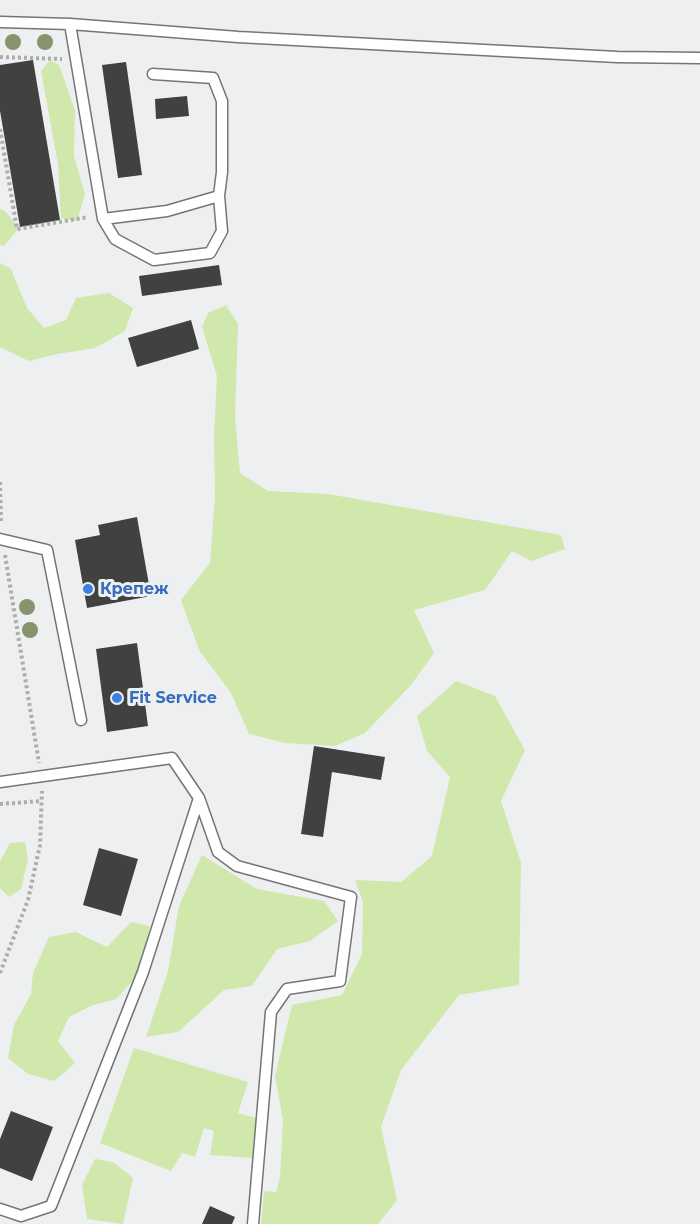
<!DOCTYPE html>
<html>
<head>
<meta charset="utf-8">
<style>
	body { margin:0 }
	canvas { display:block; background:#eeeff0 }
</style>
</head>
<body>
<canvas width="700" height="1224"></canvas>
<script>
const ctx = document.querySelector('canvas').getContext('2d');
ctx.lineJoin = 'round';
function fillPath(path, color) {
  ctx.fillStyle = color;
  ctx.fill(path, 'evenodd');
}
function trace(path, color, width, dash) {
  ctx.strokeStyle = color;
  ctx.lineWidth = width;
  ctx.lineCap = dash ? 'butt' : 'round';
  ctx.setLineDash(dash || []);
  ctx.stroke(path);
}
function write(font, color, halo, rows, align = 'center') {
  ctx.font = font + ' Montserrat,sans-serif';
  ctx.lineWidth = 6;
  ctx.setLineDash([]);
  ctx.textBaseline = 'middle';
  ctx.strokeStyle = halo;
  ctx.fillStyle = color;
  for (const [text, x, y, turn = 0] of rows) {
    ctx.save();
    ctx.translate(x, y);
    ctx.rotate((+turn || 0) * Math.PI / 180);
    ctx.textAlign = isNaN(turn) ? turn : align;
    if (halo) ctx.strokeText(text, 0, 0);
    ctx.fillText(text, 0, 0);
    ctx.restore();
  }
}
fillPath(new Path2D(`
	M50,60L59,65L75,110L74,156L85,194L77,221L61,218L58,164L41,71Z
	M0,209L5,211L19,228L4,246L0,245Z
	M0,263L11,269L27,308L44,328L66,320L76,298L109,293L133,308L125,331L95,348L57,354L29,361L0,347Z
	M226,305L238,324L235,418L240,473L268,491L328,494L561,535L565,549L531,561L512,551L485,590L414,610L434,653L411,685L365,733L335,746L286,743L249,734L231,693L199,650L181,600L210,563L215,495L214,434L217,376L202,327L208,313Z
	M456,681L495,696L525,750L501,801L521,863L519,985L459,995L401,1070L381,1127L397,1200L378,1224H261L264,1191L276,1192L280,1177L283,1120L275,1076L292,1005L342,995L362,954L363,902L355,880L401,882L432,856L450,777L427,751L417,716Z
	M25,842L28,859L21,889L9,897L0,888V861L10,843Z
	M202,855L257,889L324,901L338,921L310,941L277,949L252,986L224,990L178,1032L146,1037L168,971L179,906Z
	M131,922L150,926L138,975L116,999L93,1005L69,1017L58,1041L75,1063L54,1081L28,1074L8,1058L14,1025L31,994L33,973L49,937L76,932L107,947Z
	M134,1048L248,1082L238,1113L256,1118L253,1158L210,1155L214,1131L204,1128L195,1157L182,1153L171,1171L100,1143Z
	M95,1159L113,1162L133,1178L123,1224L87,1219L82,1185Z`), '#d0e8ac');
fillPath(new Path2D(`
	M33,60L60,220L20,227L0,111V65Z
	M126,62L142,175L118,178L102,65Z
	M187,96L189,116L156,119L155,99Z
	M219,265L222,285L142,296L139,276Z
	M191,320L199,349L137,367L128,338Z
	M137,517L151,596L87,608L75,540L100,535L98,525Z
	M137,643L148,726L107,732L96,649Z
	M314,746L385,757L381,780L332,772L323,837L301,834Z
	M99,848L138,859L121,916L83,905Z
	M11,1111L53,1127L32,1181L0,1168V1139Z
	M210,1206L235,1217L232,1224H202Z`), '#414140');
const lane = new Path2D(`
	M0,22L70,24L238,37L617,57L700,58
	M70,24L103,219L167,211L219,196L222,172V101L213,78L153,74
	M103,219L115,239L154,260L210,253L222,231L219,196
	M0,539L47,550L81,720
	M0,782L172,758L199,798L218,852L237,866L351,897L340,981L287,989L271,1012L253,1224
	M0,1209L21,1216L51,1206L143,972L199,798`);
trace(lane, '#747576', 13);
trace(new Path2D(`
	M0,57L62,59
	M0,129L17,229L88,217
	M0,482L1,523
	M5,555L39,763
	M0,804L42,801
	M0,973L28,900L40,845L42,791`), '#acadae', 4, [3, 3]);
trace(lane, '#fff', 10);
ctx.fillStyle = '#88936e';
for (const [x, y] of [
	[13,42],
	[45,42],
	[27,607],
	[30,630]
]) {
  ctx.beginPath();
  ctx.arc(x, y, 8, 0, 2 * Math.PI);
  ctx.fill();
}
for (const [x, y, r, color] of [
	[88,589,6,"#3f7fe0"],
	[117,698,6,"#3f7fe0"]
]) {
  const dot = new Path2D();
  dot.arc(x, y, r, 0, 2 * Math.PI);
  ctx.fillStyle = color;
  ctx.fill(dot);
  trace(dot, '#eeeff0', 2);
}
write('bold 16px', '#366cbe', '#eeeff0', [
	["Крепеж",100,589],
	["Fit Service",129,698]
], 'left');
</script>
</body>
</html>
